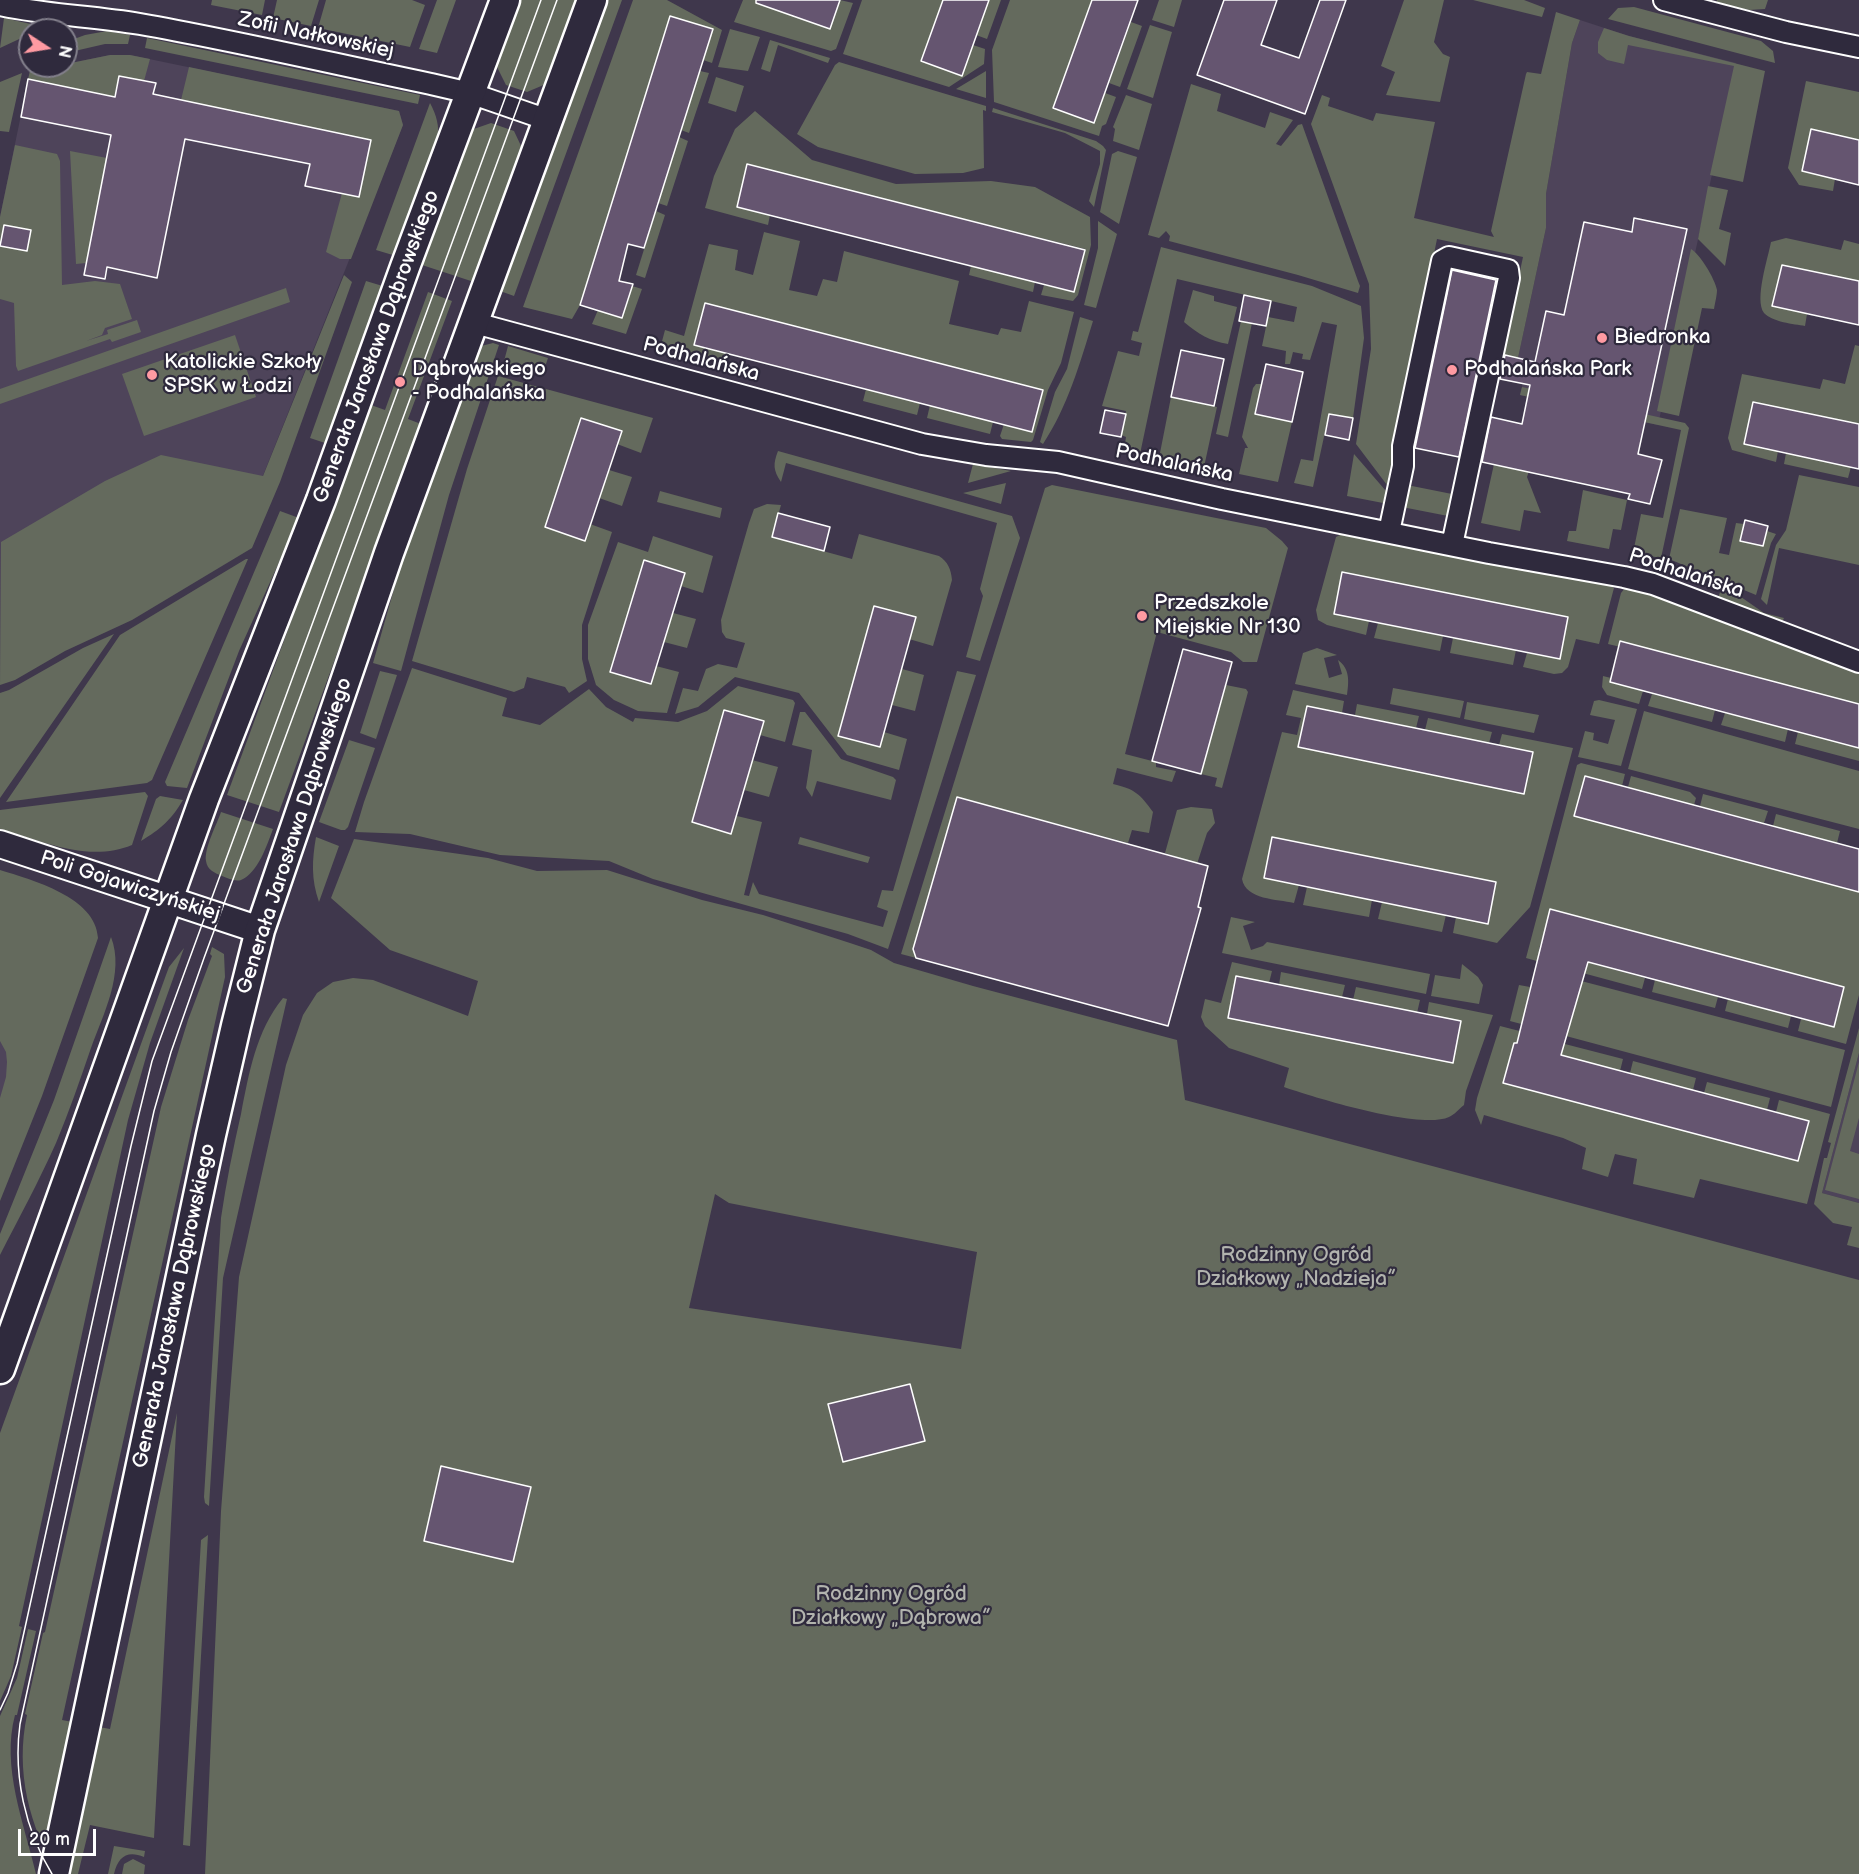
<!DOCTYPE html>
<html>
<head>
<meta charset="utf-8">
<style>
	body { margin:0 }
	#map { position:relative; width:1859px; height:1874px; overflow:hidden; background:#3f374c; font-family:"Balsamiq Sans",sans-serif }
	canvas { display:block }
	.north { position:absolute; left:18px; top:18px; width:60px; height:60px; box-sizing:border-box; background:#2f2a3d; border:2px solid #827f8b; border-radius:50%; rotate:102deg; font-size:16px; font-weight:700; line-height:24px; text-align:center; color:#fff }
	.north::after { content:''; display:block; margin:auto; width:21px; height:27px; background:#ff9aa2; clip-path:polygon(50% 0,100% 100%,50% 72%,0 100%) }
	.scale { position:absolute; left:18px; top:1829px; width:78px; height:27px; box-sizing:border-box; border:3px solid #fff; border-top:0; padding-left:8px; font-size:18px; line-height:21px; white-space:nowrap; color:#fff; -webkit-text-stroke:4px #2f2a3d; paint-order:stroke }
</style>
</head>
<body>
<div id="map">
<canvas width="1859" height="1874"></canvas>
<div class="north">N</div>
<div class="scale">20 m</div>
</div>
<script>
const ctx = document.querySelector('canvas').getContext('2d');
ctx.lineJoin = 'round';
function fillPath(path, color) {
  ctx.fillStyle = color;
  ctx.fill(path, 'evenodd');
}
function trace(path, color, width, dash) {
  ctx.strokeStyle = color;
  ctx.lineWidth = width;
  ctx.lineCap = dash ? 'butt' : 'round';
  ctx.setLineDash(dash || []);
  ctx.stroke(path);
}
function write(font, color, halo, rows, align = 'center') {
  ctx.font = font + ' "Balsamiq Sans",sans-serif';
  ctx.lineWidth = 4.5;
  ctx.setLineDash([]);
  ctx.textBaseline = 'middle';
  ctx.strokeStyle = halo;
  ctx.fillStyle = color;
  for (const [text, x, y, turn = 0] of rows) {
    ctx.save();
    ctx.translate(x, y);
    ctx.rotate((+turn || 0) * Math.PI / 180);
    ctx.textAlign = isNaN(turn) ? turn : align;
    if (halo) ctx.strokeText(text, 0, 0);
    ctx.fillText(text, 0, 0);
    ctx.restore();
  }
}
fillPath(new Path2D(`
	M1580,20L1629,36L1736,63L1658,425L1520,395L1528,360L1518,358L1546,228V194L1572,43Z
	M110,55H130L399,111L403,125L236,543L0,679V217L30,71L54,66H66V64Z
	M0,1031L15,1066L0,1110Z
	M1859,1053V1203L1822,1193Z`), '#4e445a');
fillPath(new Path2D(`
	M212,0H265L262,15L211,5Z
	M277,0H319L311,26L273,18Z
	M326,0H412L425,5L410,47L318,28Z
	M437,0H456L437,53L419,49Z
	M519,0H577L546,84L527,92L506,85L496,65Z
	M607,0H622L514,296L500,291Z
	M633,0H667L722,30L712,63L703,60L713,29L670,16L580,305L572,319L523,307Z
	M743,0H795L790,15L829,29L840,0L853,3L836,49L831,51L734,22Z
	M862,0H943L922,61L961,76L973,45L985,49L984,64L949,87L843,54Z
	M989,0H1001L987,39L976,35Z
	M1010,0H1092L1054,108L1094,123L1105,93L1116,97L1106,124L1102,126L1099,136L994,102L992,50Z
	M1159,0H1182L1174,27L1152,20Z
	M1404,0H1444L1434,42L1443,54L1450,57L1440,102L1386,95L1395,72L1381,66Z
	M1473,0H1524L1545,8L1542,17Z
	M1717,0H1768L1765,9L1749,10L1716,4Z
	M1634,7L1761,41L1773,51L1775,63L1608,19L1618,8Z
	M1556,12L1580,20L1572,43L1546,194V228L1518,358L1502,355L1523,257L1437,239L1387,485L1356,444L1371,349L1369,284L1311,124L1322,95L1330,98L1328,106L1373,121L1376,113L1435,122L1414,218L1494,237L1491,231L1526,74L1527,72L1541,74Z
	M4,18L35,25L40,29L30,30V34L0,48Z
	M1131,22L1142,26L1120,87L1109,83Z
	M1150,25L1172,32L1153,98L1127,89Z
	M1604,28L1629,36L1765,71L1743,182L1710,175L1734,66L1628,45L1624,64L1607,60L1598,53V42Z
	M730,29L760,37L748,71L718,67Z
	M107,31L130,35L128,44H105L66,53V42L85,35Z
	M147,38L420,95L418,104L145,48Z
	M770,40L830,58L828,63L778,45L770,72L761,69Z
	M110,55H130L150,59L144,81L119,76L114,97L28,79L30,71L54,66H66V64Z
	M839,62L986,106V111L983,110L984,168L963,173L915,174L818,147L797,134L835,65Z
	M189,67L399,111L403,125L351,259H340L326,252L342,193L359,197L371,140L181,100Z
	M700,71L709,73L689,133L681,130Z
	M986,71V98L956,89Z
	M22,73L9,132L0,131V82Z
	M716,77L744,86L736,112L708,103Z
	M1806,81L1859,92V140L1811,130L1802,171L1835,179L1833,191L1799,185L1788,168Z
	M1191,84L1221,94L1217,111L1265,128L1270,112L1293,120L1276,144L1281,146L1298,125L1302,124L1358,281L1360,286L1358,293L1298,275L1169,241L1170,236L1166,231L1159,238L1148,235Z
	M1126,95L1152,104L1139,150L1113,141L1115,129L1113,127Z
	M430,103C437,116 439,125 438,139L396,256L376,250Z
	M993,108L1096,141L1103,146L1106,150L1094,207L1089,201L1100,164V151L1065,133L992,112Z
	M755,111L812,160L896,184L991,181L1035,187L1090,217L1091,245L1078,295L1073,301L1041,295L1044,285L1074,292L1085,249L748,165L737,206L770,215L768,225L705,208L714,176L735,129Z
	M491,123L514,131L522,148L474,282L422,265L471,130Z
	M679,137L688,141L667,206L658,203Z
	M15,145L57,154L60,161L62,285L95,281L120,284L132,319L105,328L102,335L86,341L108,334L107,330L137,320L141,332L112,342L110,339L18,371L16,366L14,303L0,299V217Z
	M70,151L107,158L86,263L76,264Z
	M1118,151L1137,157L1119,224L1100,212L1112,154Z
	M1708,186L1728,190L1719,229L1731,233L1725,266L1698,239Z
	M656,211L665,215L645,278L636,275Z
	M1098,221L1117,234L1096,308L1084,305L1098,248Z
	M764,232L800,241L789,290L817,296L823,279L837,282L844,251L959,281L949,324L998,335L1001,328L1021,332L1029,301L1074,312L1061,363L1048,390L1033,440L1031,442L1002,439L1000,436L1004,424L1032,432L1043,390L705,303L694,345L730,354L724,362L661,345L665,330L684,336L709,244L738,250L735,270L753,275Z
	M1786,238L1841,250L1844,240L1859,244V281L1782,265L1773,306L1807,314L1805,326C1794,324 1772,322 1764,313C1754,300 1768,258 1771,242Z
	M1161,247L1312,286L1361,306L1364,338L1353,418L1329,414L1313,487L1294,483L1301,459L1313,461L1337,325L1322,322L1310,360L1302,359L1303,354L1293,352L1290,364H1285L1286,351L1262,346L1268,317L1294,322L1297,307L1177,279L1140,454L1124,450L1126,437L1121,435L1126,411L1102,406L1118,351L1139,356L1142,343L1131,340L1133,331L1138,332Z
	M1691,249C1700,254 1715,279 1717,290C1717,295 1715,303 1714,309L1702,308L1679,416L1657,411Z
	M971,266L1035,282L1033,292L969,275Z
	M344,275L352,282L280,482L252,548L132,620L65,651L15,680L0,685L1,542L105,481L161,455L263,476Z
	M366,281L386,287L328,444L310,438Z
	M632,286L642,289L626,334L592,324L598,310L622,318Z
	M286,288L290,302L0,404V389Z
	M1193,290L1214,296V301L1237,307L1228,344C1210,341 1198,334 1184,322Z
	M428,292L452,301L408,419L421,424L279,812L227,795L371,405L385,410Z
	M1080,317L1093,321C1080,363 1068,406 1043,444L1040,442L1055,392L1067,369Z
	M1241,321L1252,323L1228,437L1216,434Z
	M235,335L256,397L144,436L122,374Z
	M493,343L499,345L449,495L401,671L373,663L400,568L476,359L481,346Z
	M1855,345L1859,346V424L1753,402L1744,444L1778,451L1776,462L1732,450L1728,438L1742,374L1820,389L1823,379L1845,384Z
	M508,346L548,358L542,376L503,365Z
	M498,376L653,418L641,453L617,444L621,431L581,418L545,527L585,541L590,524L612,532L582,625V659L587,681L569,693L565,687L527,677L524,688L514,692L412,661L467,469Z
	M1256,384H1262L1256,414L1292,422L1278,482L1239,474L1245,448H1248L1242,437L1253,388Z
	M1522,387L1685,423L1689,428L1661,558L1633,553L1641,514L1663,518L1681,430L1520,395Z
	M866,389L920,403L917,415L863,401Z
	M1171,397L1217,407L1204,467L1159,458Z
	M930,405L993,422L990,434L927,418Z
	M778,451L1012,516L1020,538L980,661L966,657L983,596L980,589L997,523L786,463L781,482C773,470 773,464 778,451Z
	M1786,453L1851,467L1848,478L1784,464Z
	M1354,454L1386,491L1383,503L1347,496Z
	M973,464L1011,471L968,483Z
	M1494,464L1529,471L1527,477L1541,513L1524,510L1520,531L1481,523Z
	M609,470L632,477L622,506L599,498Z
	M1799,475L1859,487V565L1779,548L1767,605L1761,599L1776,545L1786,530Z
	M1006,483L1001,504L963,493Z
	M1052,485L1266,528L1282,541L1288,548L1257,662H1243L1231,652L1157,632L1125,754L1156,762V767L1176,771L1172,782L1117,768L1113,784C1135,789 1140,794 1153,812L1149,833L1132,830L1128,843L957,797L914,949L916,958L901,954L1045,488Z
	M1407,485L1452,494L1448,516L1402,507Z
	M1583,490L1627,500L1621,530L1613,529L1609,549L1567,541L1569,531H1576Z
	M660,491L722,508L720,518L657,502Z
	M767,504L781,505L772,537L852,559L859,534L939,556C948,562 951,569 952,580L933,646L909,639L916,617L874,606L838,736L880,747L884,732L907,739L899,770L847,755L799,693L735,677L698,707L675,714L683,688L698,691L706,669L718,664L737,668L745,643L726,638L722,632L721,620L749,523L754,509Z
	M1680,509L1727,518L1719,553L1729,555L1736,523L1744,524L1741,541L1763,546L1767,531L1776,534L1771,543L1756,595L1669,559Z
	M280,511L299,518L239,651L187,788L167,786L165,782Z
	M1344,533L1608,584L1614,588L1599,644L1576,639L1568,667L1562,673L1554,674L1523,667L1527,653L1560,659L1568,617L1343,572L1369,621L1366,635L1327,625L1318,620L1316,610L1336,537Z
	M653,536L713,556L703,593L681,586L685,572L644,560L610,671L650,684L656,666L679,672L667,713L638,711L614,700L596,685L588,659V625L618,542L648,552Z
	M246,559H248L152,780L147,783L6,802L120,635Z
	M1625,588L1655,594L1859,670V704L1608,644L1621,593Z
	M1721,590L1741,597L1764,613L1784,618L1783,620L1780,623L1717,600Z
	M673,613L696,619L687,648L664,642Z
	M1378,623L1443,636L1440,651L1374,638Z
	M114,634L0,798V693L9,690L83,648Z
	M1453,638L1516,650L1513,665L1450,653Z
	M1317,648L1337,655L1324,658L1329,678L1342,674L1338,660C1350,669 1349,681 1347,695L1295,684L1303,653Z
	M412,668L507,698L502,716L540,725L589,689L606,707L633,722L635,718L678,722L707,711L738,686L793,700L795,703L785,742L760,735L763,721L724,710L692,822L731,833L737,816L762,822L744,895L749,896L753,882L759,894L883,927L888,911L877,907L882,890L893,891L957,671L976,675L888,949L848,934L653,879L609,861L500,855L410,834L355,832L364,802Z
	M902,669L924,675L915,711L892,705Z
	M380,671L397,675L376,739L360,733Z
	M1603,676L1611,678L1610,682L1643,691L1639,704L1607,695L1602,687Z
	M1226,685L1246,689L1248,692L1222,788L1215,786L1217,778L1201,774Z
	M1393,688L1464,701L1460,718L1390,704Z
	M1293,690L1344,701L1342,713L1307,706L1299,747L1523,793L1533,752L1499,745L1502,734L1573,748L1530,907L1497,943L1453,933L1456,917L1488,923L1496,882L1273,837L1264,878L1299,885L1294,903C1277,899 1246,900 1242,879L1282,732L1297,735L1301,718L1286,715Z
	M1652,694L1715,710L1712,722L1648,706Z
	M1599,700L1637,709L1621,766L1578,757L1585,731L1594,733L1593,740L1608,744L1615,720L1590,715L1594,701Z
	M1467,702L1539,715L1534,733L1464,719Z
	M1357,704L1419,716L1416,728L1355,715Z
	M1644,711L1859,771V829L1628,769Z
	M800,712H805L841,759L893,777L896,780L891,800L817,781L812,797L806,788L812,750L792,745Z
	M1725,713L1788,729L1785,742L1721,725Z
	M1428,718L1492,732L1489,743L1425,730Z
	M1798,732L1859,748V761L1795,744Z
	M349,740L375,748L348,827L345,830H341L319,822Z
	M752,760L778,767L769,797L744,790Z
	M1581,763L1625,774L1622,786L1585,776L1574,816L1859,892V995L1846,1044L1798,1031L1801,1019L1834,1027L1844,987L1551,909L1539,949L1572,958L1569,970L1526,958L1577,765Z
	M1631,776L1690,792L1696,798L1694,805L1628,787Z
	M145,792L148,796L132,845C89,863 42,841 0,829V810Z
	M1703,794L1768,811L1764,823L1700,806Z
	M160,796L183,800C171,820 161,829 141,841L156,799Z
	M1191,807L1212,809L1215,823L1207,833L1197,864L1165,853L1177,810Z
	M221,812L273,829C267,845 258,873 241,880C235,882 228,878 222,876C215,873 207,870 206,861C204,848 217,824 221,812Z
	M1776,814L1840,831L1837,843L1773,826Z
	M316,837L339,846L319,902C311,879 312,860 316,837Z
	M800,837L870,857L868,863L798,844Z
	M354,839L488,858L537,871L607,870L702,900L763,915L850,943L871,950L894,963L973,986L1177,1040L1185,1100L1859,1280V1874H205L221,1511L239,1277L286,1065L303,1015L317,993L333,982L353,978L373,980L468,1016L478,981L390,950L331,898ZM715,1194L729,1203L977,1252L961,1349L689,1308Z
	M0,870C32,880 96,897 98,938L42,1096L0,1201V1098L6,1077L7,1062L6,1052L0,1041Z
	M1307,887L1372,900L1369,917L1303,905Z
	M1382,902L1446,915L1442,932L1378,919Z
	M1231,917L1255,922L1243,926L1251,950L1263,946L1267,942L1430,974L1426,994L1222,953Z
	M111,937C125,973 103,1015 91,1048C80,1080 69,1112 56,1143C39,1181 19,1218 0,1255V1234L54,1100Z
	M212,947L224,954L225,977L62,1720L110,1729L177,1413L154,1838L90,1825L78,1874H58C29,1826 15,1771 27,1715L25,1714L43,1633L45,1632L161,1107L188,1020L212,956L210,954Z
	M184,948L150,1043L128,1120L19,1626L22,1627L11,1676L0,1701V1433L166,975L169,967Z
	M1582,961L1645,978L1642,989L1579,972Z
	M1232,962L1272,971L1269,983L1236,976L1228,1018L1452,1063L1461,1022L1427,1014L1429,1002L1493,1015L1466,1091L1464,1105C1459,1109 1454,1115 1449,1117C1420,1130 1316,1098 1284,1087L1289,1068L1229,1048L1205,1026L1201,1017L1205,999L1221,1003Z
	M1462,964L1478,977L1483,985L1479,1004L1431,996L1435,975L1460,979Z
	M1281,972L1345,985L1342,997L1279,985Z
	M1566,977L1845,1050L1831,1107L1510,1021L1519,985L1530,987L1525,1009L1571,1022L1578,997L1561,992Z
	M1655,980L1718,997L1715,1008L1652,992Z
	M1356,987L1420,1000L1417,1013L1353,1000Z
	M283,998L287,999L223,1278L209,1506L205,1503L204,1497L221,1218C226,1183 233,1149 241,1114C249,1073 256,1031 283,998Z
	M1728,999L1791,1016L1788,1028L1725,1011Z
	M1500,1026L1551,1039L1548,1052L1514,1043L1504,1083L1798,1161L1809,1121L1776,1112L1779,1100L1830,1114L1807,1204L1700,1179L1694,1198L1633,1184L1637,1159L1615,1154L1608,1177L1582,1169L1586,1148L1563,1138L1484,1115L1481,1125L1475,1110L1477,1098Z
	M1859,1028V1053L1822,1193L1859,1203V1248L1847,1245L1852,1227L1833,1223L1814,1204L1824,1158H1827L1831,1143L1828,1142Z
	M1561,1043L1623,1059L1620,1071L1558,1054Z
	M1633,1061L1696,1078L1693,1090L1630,1073Z
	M1859,1062V1118L1850,1151L1859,1154V1199L1825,1190Z
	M1707,1082L1770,1098L1767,1110L1704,1093Z
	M208,1535L190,1846L183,1845L201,1540Z
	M28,1629L36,1631L17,1715H15C1,1767 24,1823 36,1874H0V1716L17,1678Z
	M114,1846L145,1851L144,1857C127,1850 118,1857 114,1874H108Z
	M133,1859L145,1865L144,1874H122L124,1864Z`), '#646a5d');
const building = new Path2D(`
	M756,0H840L830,29L756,3Z
	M943,0H989L962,76L921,61Z
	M1092,0H1138L1094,123L1053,108Z
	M1224,0H1277L1261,45L1299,58L1320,0H1346L1305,114L1197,75Z
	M670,16L713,29L644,248L628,244L619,281L633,284L622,318L580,305Z
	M119,76L156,83L153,94L371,140L359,197L305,186L310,164L185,139L157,278L107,267L105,279L84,275L111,135L21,117L28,79L115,97Z
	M1811,129L1859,140V185L1802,171Z
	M747,164L1085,250L1074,292L737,207Z
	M1634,218L1687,229L1638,454L1662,460L1650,504L1628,499L1630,494L1482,462L1491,417L1522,424L1530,385L1500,379L1505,355L1535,362L1546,311L1564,315L1584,222L1632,232Z
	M4,225L31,230L27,251L0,246Z
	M1782,265L1859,281V325L1772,306Z
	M1452,270L1496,280L1459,457L1415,448Z
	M1244,295L1271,301L1266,326L1239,321Z
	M705,303L1043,390L1032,432L694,345Z
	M1181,350L1224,359L1214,406L1171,397Z
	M1266,364L1303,372L1292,422L1255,414Z
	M1753,402L1859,424V469L1744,444Z
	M1105,410L1126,414L1121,437L1100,433Z
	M1329,414L1353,418L1349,440L1325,435Z
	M581,418L622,431L585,541L545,527Z
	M778,513L830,527L824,551L772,537Z
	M1745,520L1768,526L1763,546L1740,541Z
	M644,560L685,573L651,684L610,672Z
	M1342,572L1568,617L1560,659L1334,614Z
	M874,606L916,617L880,747L838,736Z
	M1620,641L1859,704V748L1610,682Z
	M1183,649L1232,662L1201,774L1152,761Z
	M1307,706L1533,752L1524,794L1298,747Z
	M724,710L764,721L731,834L692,822Z
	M1585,776L1859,849V892L1574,816Z
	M957,797L1208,866L1198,907L1201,908L1168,1026L916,958L913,949Z
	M1272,837L1496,882L1488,924L1264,878Z
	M1550,909L1844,987L1834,1027L1588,962L1561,1055L1809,1121L1798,1161L1503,1083L1514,1043H1517Z
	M1236,976L1461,1021L1453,1063L1228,1018Z
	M910,1384L925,1441L843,1462L828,1404Z
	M441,1466L531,1487L513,1562L424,1541Z`);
fillPath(building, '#655570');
trace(building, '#fff', 1.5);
const minor = new Path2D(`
	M1664,0L1786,32L1859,47
	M0,5C46,15 93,16 140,24C237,41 334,64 431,84L470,93L548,120
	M475,323L922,444L986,455L1058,462L1222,499L1489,553L1624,577L1653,584L1859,662
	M1389,532L1403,466V446L1442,261L1449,257L1508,270L1509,278L1452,545`);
const tertiary = new Path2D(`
	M0,844L260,930`);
const secondary = new Path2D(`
	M0,1369L204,799L321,500L405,267L505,0
	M54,1874L211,1135L236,1026L260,930L389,553L592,0`);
trace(minor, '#fff', 24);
trace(tertiary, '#fff', 30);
trace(secondary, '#fff', 33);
trace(minor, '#2f2a3d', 20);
trace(tertiary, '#2f2a3d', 26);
trace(secondary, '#2f2a3d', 28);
trace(new Path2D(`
	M0,1710L8,1693L17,1664L131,1146L152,1061L541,0
	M52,1874C25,1830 13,1775 20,1724L154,1111L171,1052L204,958L557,0`), '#fff', 1.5);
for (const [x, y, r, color] of [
	[1602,338,6,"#ff9aa2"],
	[1452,370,6,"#ff9aa2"],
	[152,375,6,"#ff9aa2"],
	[400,382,6,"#ff9aa2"],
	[1142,616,6,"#ff9aa2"]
]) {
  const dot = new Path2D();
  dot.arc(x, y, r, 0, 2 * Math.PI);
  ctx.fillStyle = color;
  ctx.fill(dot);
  trace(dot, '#2f2a3d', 2);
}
write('21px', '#fff', '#2f2a3d', [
	["Zofii Nałkowskiej",316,36,12],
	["Generała Jarosława Dąbrowskiego",377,347,-70],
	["Podhalańska",701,360,15],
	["Podhalańska",1174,464,12],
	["Podhalańska",1686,574,18],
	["Generała Jarosława Dąbrowskiego",295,836,-72],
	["Poli Gojawiczyńskiej",130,887,18],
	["Generała Jarosława Dąbrowskiego",175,1306,-78]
]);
write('21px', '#fff', '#2f2a3d', [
	["Biedronka",1614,338],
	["Katolickie Szkoły",164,363],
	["SPSK w Łodzi",164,387],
	["Dąbrowskiego",412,370],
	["- Podhalańska",412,394],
	["Podhalańska Park",1464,370],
	["Przedszkole",1154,604],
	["Miejskie Nr 130",1154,628]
], 'left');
write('21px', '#b2b4ae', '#2f2a3d', [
	["Rodzinny Ogród",1296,1256],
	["Działkowy „Nadzieja”",1296,1280],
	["Rodzinny Ogród",891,1595],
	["Działkowy „Dąbrowa”",891,1619]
]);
</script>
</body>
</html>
